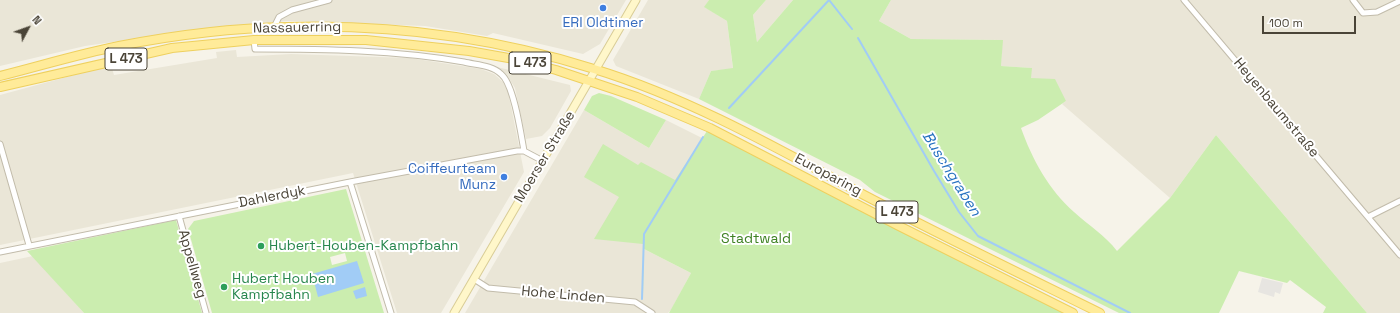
<!DOCTYPE html>
<html>
<head>
<meta charset="utf-8">
<style>
	body { margin:0 }
	#map { position:relative; width:1400px; height:313px; overflow:hidden; background:#f6f3e9; font-family:"Space Grotesk",sans-serif }
	canvas { display:block }
	.north { position:absolute; left:8px; top:8px; width:40px; height:40px; -webkit-text-stroke:3px #fff; paint-order:stroke; rotate:49deg; font-size:11px; font-weight:700; line-height:16px; text-align:center; color:#4a4437 }
	.north::after { content:''; display:block; margin:auto; width:14px; height:18px; background:#4a4437; clip-path:polygon(50% 0,100% 100%,50% 72%,0 100%) }
	.scale { position:absolute; left:1262px; top:16px; width:94px; height:18px; box-sizing:border-box; border:2px solid #4a4437; border-top:0; padding-left:5px; font-size:12px; line-height:14px; white-space:nowrap; color:#4a4437; -webkit-text-stroke:3px #fff; paint-order:stroke }
</style>
</head>
<body>
<div id="map">
<canvas width="1400" height="313"></canvas>
<div class="north">N</div>
<div class="scale">100 m</div>
</div>
<script>
const ctx = document.querySelector('canvas').getContext('2d');
ctx.lineJoin = 'round';
function fillPath(path, color) {
  ctx.fillStyle = color;
  ctx.fill(path, 'evenodd');
}
function trace(path, color, width, dash) {
  ctx.strokeStyle = color;
  ctx.lineWidth = width;
  ctx.lineCap = dash ? 'butt' : 'round';
  ctx.setLineDash(dash || []);
  ctx.stroke(path);
}
function write(font, color, halo, rows, align = 'center') {
  ctx.font = font + ' "Space Grotesk",sans-serif';
  ctx.lineWidth = 4;
  ctx.setLineDash([]);
  ctx.textBaseline = 'middle';
  ctx.strokeStyle = halo;
  ctx.fillStyle = color;
  for (const [text, x, y, turn = 0] of rows) {
    ctx.save();
    ctx.translate(x, y);
    ctx.rotate((+turn || 0) * Math.PI / 180);
    ctx.textAlign = isNaN(turn) ? turn : align;
    if (halo) ctx.strokeText(text, 0, 0);
    ctx.fillText(text, 0, 0);
    ctx.restore();
  }
}
fillPath(new Path2D(`
	M0,0H626L600,44L583,54L493,33L487,36L425,26L287,21L189,31L85,46L0,66Z
	M648,0H709L705,7L727,21L733,69L711,71L699,99L616,66L613,60Z
	M766,0H793L757,42L753,15Z
	M891,0H1400V313H1367L1216,135L1170,198L1062,104L1066,101L1031,78V68L1001,66L1002,40L911,39L879,21Z
	M236,50L237,57L291,54L410,58L481,69L494,74L503,82L508,91L524,172L441,313H397L353,173L0,245V95L111,65L114,75L217,58L216,52Z
	M497,67L570,85L571,91L550,128L542,136L526,139L515,88L507,75Z
	M584,110L649,148L666,120L702,138L675,181L644,249L691,273L671,310L668,313H465Z
	M33,256L84,313H0V263Z`), '#eae6d7');
fillPath(new Path2D(`
	M709,0H766L753,15L757,42L793,0H891L879,21L911,39L1003,40L1001,66L1032,68L1031,78L1055,79L1066,101L1038,120L1021,128C1032,159 1049,190 1074,212C1088,225 1106,236 1117,251L1170,198L1216,135L1367,313H1323L1326,307L1290,280L1287,283L1239,271L1219,313H1119L875,192L860,180L699,99L711,71L733,68L727,21L704,7Z
	M599,93L611,96L666,120L649,148L584,110L592,96Z
	M707,131L1064,313H669L691,273L644,249L643,296V244L594,239L619,197L584,177L603,144L638,165L641,162L675,180Z
	M346,189L384,313H212L188,229L194,221ZM345,253L347,261L332,265L330,257Z
	M176,220L202,313H84L27,251Z`), '#cbedaf');
fillPath(new Path2D(`
	M1262,278L1283,283L1280,294L1275,292L1274,297L1258,292Z`), '#e7e5e1');
fillPath(new Path2D(`
	M357,261L364,283L318,297L312,274Z
	M365,287L367,296L356,299L353,291Z`), '#a1ccf6');
trace(new Path2D(`
	M829,0L852,29
	M858,38L934,171L959,212L978,236L1130,313
	M729,108L829,0
	M642,299L644,234L703,137`), '#a1ccf6', 2);
const minor = new Path2D(`
	M1184,0L1400,255
	M1353,0L1363,13L1377,12L1400,1
	M274,27L279,17L292,10L329,0
	M254,40L255,49C325,49 395,50 464,62C476,65 492,65 501,74C514,84 521,134 524,151
	M0,144L29,245
	M350,182L391,313
	M179,216L206,313
	M1368,217L1400,201
	M0,252L350,182L517,151H524L543,161
	M474,279L488,288L635,302L652,313`);
const secondary = new Path2D(`
	M454,313L636,0`);
const primary = new Path2D(`
	M0,76C40,66 79,54 119,46C175,35 232,28 288,27C391,24 495,38 594,69C689,98 777,148 864,195C942,236 1021,274 1100,313
	M0,87L172,48L254,40H366L469,51L514,59L556,70L637,97L710,128L897,225L1073,313`);
trace(minor, '#c2bcab', 7);
trace(secondary, '#d9cd96', 9);
trace(primary, '#eed05f', 10);
trace(minor, '#fff', 5);
trace(secondary, '#fff7ca', 7);
trace(primary, '#ffeb99', 8);
for (const [x, y, r, color] of [
	[603,8,4,"#3f7fe0"],
	[504,177,4,"#3f7fe0"],
	[261,246,4,"#2e9e5b"],
	[224,287,4,"#2e9e5b"]
]) {
  const dot = new Path2D();
  dot.arc(x, y, r, 0, 2 * Math.PI);
  ctx.fillStyle = color;
  ctx.fill(dot);
  trace(dot, '#fff', 1.5);
}
for (const [x, y, w] of [
	[126,59,42],
	[530,63,42],
	[897,212,42]
]) {
  const box = new Path2D();
  box.roundRect(x - w / 2, y - 11, w, 22, 3);
  ctx.fillStyle = '#fff';
  ctx.fill(box);
  trace(box, '#4a4437', 1);
}
write('bold 13px', '#4a4437', null, [
	["L 473",126,59],
	["L 473",530,63],
	["L 473",897,212]
]);
write('14px', '#366cbe', '#fff', [
	["ERI Oldtimer",603,23],
	["Coiffeurteam",496,169,"right"],
	["Munz",496,185,"right"]
]);
write('14px', '#4a4437', '#fff', [
	["Nassauerring",297,28,-1],
	["Heyenbaumstraße",1276,108,50],
	["Moerser Straße",545,157,-59],
	["Europaring",828,175,28],
	["Dahlerdyk",272,197,-11],
	["Appellweg",192,264,74],
	["Hohe Linden",563,295,5]
]);
write('14px', '#3f8224', '#fff', [
	["Stadtwald",756,239]
]);
write('14px', '#27864d', '#fff', [
	["Hubert-Houben-Kampfbahn",269,246],
	["Hubert Houben",232,279],
	["Kampfbahn",232,295]
], 'left');
write('italic 15px', '#2671c0', '#fff', [
	["Buschgraben",951,174,58]
]);
</script>
</body>
</html>
